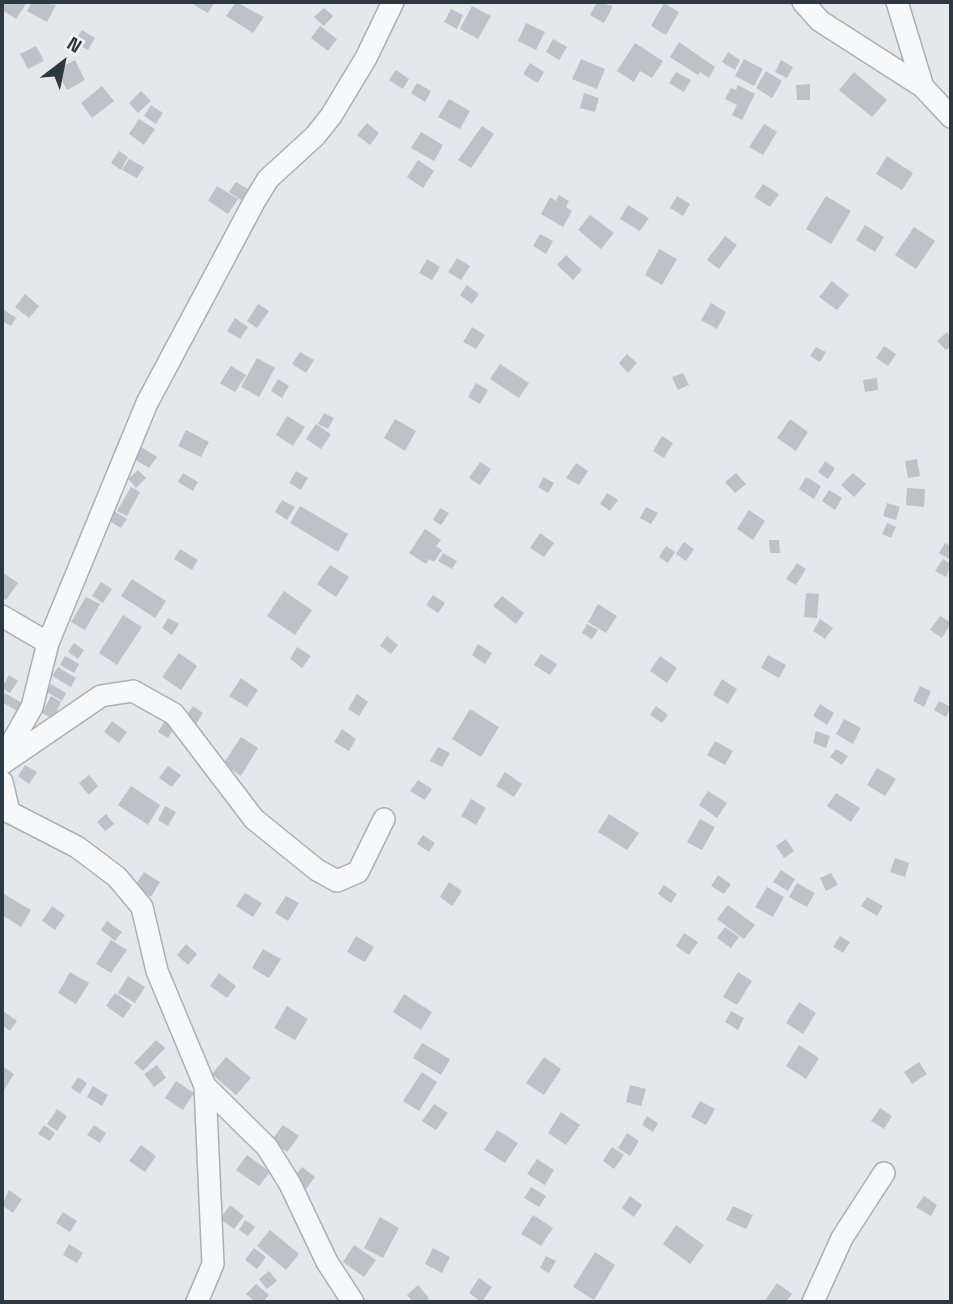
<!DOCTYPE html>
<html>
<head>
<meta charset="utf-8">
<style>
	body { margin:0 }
	#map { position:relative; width:953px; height:1304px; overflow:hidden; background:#e4e8eb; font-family:"Space Grotesk",sans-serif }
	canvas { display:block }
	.frame { position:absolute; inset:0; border:4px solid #2d3942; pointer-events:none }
	.north { position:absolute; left:28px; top:28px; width:70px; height:70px; -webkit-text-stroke:5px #f4f6f8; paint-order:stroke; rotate:32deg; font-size:19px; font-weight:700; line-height:28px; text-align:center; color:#2d3942 }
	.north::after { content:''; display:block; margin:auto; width:24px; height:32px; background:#2d3942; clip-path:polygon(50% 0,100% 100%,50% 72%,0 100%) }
</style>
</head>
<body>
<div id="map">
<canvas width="953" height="1304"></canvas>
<div class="frame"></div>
<div class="north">N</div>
</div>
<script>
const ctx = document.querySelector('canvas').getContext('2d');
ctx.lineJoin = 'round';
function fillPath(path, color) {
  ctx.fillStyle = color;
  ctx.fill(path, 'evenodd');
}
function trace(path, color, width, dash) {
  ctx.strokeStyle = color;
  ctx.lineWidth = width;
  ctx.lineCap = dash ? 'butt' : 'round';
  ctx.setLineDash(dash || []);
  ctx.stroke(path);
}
fillPath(new Path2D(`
	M3,2H27L16,19L2,10Z
	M32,2L56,5L47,22L27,11Z
	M196,2H211L214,3L208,13L194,5Z
	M236,2L264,17L253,33L226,16Z
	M597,2L613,6L604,23L590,15Z
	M664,3L679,12L666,35L651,26Z
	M472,6L491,16L478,39L460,29Z
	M324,8L333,16L324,26L314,17Z
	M451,9L463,15L457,29L444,22Z
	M526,23L545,32L536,50L518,41Z
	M320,26L337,39L328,51L311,38Z
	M82,30L95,38L88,50L74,42Z
	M553,39L567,47L559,60L546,52Z
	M679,42L715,67L709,78L700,72L698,75L670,57Z
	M635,43L663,61L652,78L640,71L634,82L617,71Z
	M36,46L44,61L28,69L20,54Z
	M728,52L740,60L735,70L722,62Z
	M581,59L605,69L597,89L572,79Z
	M744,59L763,69L754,86L735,76Z
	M75,60L85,80L67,90L56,70Z
	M781,60L793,67L787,78L775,72Z
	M530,63L544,72L538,83L523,74Z
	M396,70L409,79L403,89L389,80Z
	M766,71L782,81L772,98L756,88Z
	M676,72L691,80L684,92L669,83Z
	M854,72L887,100L872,117L839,90Z
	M417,83L431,91L425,102L411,93Z
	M810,84V100H797L796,85Z
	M738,85L755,94L742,120L732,115L737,105L725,99L731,88L736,90Z
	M102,86L114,101L92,118L81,103Z
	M141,91L151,101L138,113L129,103Z
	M584,93L599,98L595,112L580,108Z
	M449,99L470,111L460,129L438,117Z
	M151,105L163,113L156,124L144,116Z
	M139,119L155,129L144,145L129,134Z
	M367,123L379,133L370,145L357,135Z
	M764,124L777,132L763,155L749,147Z
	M482,126L494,134L471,168L458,160Z
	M421,132L443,145L434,161L411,148Z
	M119,151L128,157L121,170L111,163Z
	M887,156L913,173L902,190L876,174Z
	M129,159L144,167L137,178L122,170Z
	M418,160L434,171L423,188L407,177Z
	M236,182L251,191L244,202L229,192Z
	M763,184L779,194L770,207L754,197Z
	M217,186L238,199L228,214L208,201Z
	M559,195L569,201L566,207L572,211L563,227L541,214L550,197L556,201Z
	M677,196L690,204L683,216L670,208Z
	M826,196L851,211L831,244L806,229Z
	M628,205L649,218L640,231L620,219Z
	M590,215L614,233L601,249L578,230Z
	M865,225L884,237L875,252L856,240Z
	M914,227L935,241L916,269L895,255Z
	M540,234L553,241L546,254L533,246Z
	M725,236L737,245L719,269L707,260Z
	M659,249L677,259L662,285L645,275Z
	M566,255L582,270L573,280L557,265Z
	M457,258L470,266L461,280L448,272Z
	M427,259L440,267L432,280L419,273Z
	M832,281L849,295L837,310L819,297Z
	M467,285L479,294L472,304L460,295Z
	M25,294L39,306L29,318L15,307Z
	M711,303L726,312L717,329L701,320Z
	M258,304L269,311L257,328L247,321Z
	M4,310L16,318L11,326L2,321Z
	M235,318L248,327L240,339L227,331Z
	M472,327L485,335L476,349L463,342Z
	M947,332L951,337V346L946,350L937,341Z
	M884,346L896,354L888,366L876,358Z
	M816,347L826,352L820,362L810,356Z
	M300,352L314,360L306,373L292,364Z
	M627,354L637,363L628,373L619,363Z
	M257,358L275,368L259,397L241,387Z
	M500,364L529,383L519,398L490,379Z
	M231,366L246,375L235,392L220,383Z
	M683,373L689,385L678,390L672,377Z
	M877,378L878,390L865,392L863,380Z
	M278,379L289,386L282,398L271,391Z
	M476,383L488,390L480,404L468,397Z
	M324,413L334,418L328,429L318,424Z
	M287,416L305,427L293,446L276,435Z
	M395,419L416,431L405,451L384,438Z
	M790,419L808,432L796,451L777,438Z
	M316,424L331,434L321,449L306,439Z
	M186,430L209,442L201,457L178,446Z
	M662,436L673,443L664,458L653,451Z
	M141,447L157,457L149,468L134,459Z
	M917,459L920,476L908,478L905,461Z
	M825,461L835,468L828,479L818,472Z
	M480,462L491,469L480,485L469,478Z
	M576,463L588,471L579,485L566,478Z
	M138,470L146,478L136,488L128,479Z
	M296,471L308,478L301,490L289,483Z
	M183,473L198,482L193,491L178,482Z
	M736,473L746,484L735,493L725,482Z
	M853,473L866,484L854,497L841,485Z
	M544,477L554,483L548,493L538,487Z
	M806,477L821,486L814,499L799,489Z
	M131,487L140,492L127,516L117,511Z
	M907,488L925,489L924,507L906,505Z
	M829,490L842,498L835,510L822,501Z
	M607,493L618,500L610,511L600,504Z
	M282,500L295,507L287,520L275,512Z
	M887,503L900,507L896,520L883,516Z
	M300,506L348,534L338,552L290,523Z
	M646,507L658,513L651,524L640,518Z
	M440,508L449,513L441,525L433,520Z
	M111,509L127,519L121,528L105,518Z
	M749,510L765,521L753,540L737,529Z
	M887,523L896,527L891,538L882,534Z
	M425,529L441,540L436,546L442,550L434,562L429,559L426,564L409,553Z
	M540,533L554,543L544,557L530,548Z
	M769,540H779L780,553H770Z
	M684,542L694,549L686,561L676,554Z
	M945,543L951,546V560L939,553Z
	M666,546L675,552L668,563L659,557Z
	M180,549L198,560L192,570L174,559Z
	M443,553L457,561L452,569L438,561Z
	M943,559L951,564L946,577L935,571Z
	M797,563L806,569L796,585L786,579Z
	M330,565L349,577L336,597L317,584Z
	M2,572L18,583L6,600L2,597Z
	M132,579L166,601L155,618L121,596Z
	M101,582L112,589L103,603L92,596Z
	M284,591L312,610L295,635L267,616Z
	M806,593L819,594L817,618L804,617Z
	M433,595L445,603L438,613L426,605Z
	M502,596L524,613L516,624L493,606Z
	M86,597L100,604L85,630L71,622Z
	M598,604L617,616L606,633L588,622Z
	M123,615L142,627L117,665L99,653Z
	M940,616L951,623L942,638L930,630Z
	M168,618L179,624L172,635L162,628Z
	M820,619L833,628L825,639L813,631Z
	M587,624L598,630L592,639L582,633Z
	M387,636L398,645L391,654L380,646Z
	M74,643L84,650L78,659L68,652Z
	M478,644L492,653L485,664L472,655Z
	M297,647L311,656L302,668L290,659Z
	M179,653L197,666L181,690L162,677Z
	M541,654L557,664L550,675L534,665Z
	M768,655L786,665L779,678L761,668Z
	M65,656L79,664L74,673L60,665Z
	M660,656L677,668L667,683L650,671Z
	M58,667L76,678L71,687L52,676Z
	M9,675L18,681L10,693L2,688Z
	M241,678L258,690L247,707L229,696Z
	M722,679L737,689L728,704L713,695Z
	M51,684L66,693L62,701L47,692Z
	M920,686L931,691L924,707L913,701Z
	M5,693L22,703L17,711L2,702Z
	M357,694L368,702L359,716L348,709Z
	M51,696L61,702L53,719L42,713Z
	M939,701L951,707L946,717L934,710Z
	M820,704L834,713L827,725L813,716Z
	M193,706L203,713L196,724L185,717Z
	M656,706L668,715L662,723L650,715Z
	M470,709L499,727L481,757L452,739Z
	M844,719L861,728L853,744L836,734Z
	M112,721L127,732L119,743L104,732Z
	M164,722L174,728L168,738L158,732Z
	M342,729L356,739L349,751L334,742Z
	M816,731L830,736L826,748L813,743Z
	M241,737L258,748L241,776L223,764Z
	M715,741L733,751L725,765L707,755Z
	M438,747L450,753L442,767L430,761Z
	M836,749L848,756L842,765L830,757Z
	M25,765L37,772L29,784L18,776Z
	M168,766L181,775L172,787L159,778Z
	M877,768L896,779L885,796L867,785Z
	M505,772L522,784L514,797L496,786Z
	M89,775L98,786L89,795L79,783Z
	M418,780L432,789L425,800L410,791Z
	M131,786L160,805L148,825L118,805Z
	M708,791L727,803L717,818L699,805Z
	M836,793L860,808L851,822L827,806Z
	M471,799L486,808L476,825L461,816Z
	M165,806L176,812L168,826L158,820Z
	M106,814L114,824L105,831L97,822Z
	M609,814L639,833L627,850L598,832Z
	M700,819L715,827L702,850L687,842Z
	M423,835L435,843L429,852L417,844Z
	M786,839L794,851L784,858L776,846Z
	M895,858L909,863L905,877L890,872Z
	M781,870L795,879L788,891L773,882Z
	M144,872L160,882L151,897L135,886Z
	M831,873L838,885L826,891L820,878Z
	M718,875L731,884L724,894L711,886Z
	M449,882L462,891L452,906L440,897Z
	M797,883L815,893L807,907L789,897Z
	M664,885L677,894L671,903L658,894Z
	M767,887L784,897L773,917L755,907Z
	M245,893L262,903L253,917L236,906Z
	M4,894L31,910L21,927L2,915Z
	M286,896L299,903L288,921L275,913Z
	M867,897L883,906L877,916L861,906Z
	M728,905L755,925L744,939L717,919Z
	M52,906L65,915L55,930L42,921Z
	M107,921L122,932L115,941L101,930Z
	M725,927L739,937L731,948L717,938Z
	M684,933L698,942L689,955L676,946Z
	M356,936L374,947L365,962L347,952Z
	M840,936L850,942L843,953L833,947Z
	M111,940L127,950L111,973L96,964Z
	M186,944L197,954L188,965L177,955Z
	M263,949L281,959L269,978L252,968Z
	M70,972L89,983L76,1004L58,993Z
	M738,972L752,981L737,1005L723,997Z
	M219,973L236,986L227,998L210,986Z
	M128,976L145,987L135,1003L118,993Z
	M115,993L132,1005L123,1018L106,1006Z
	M404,994L432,1012L421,1030L393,1012Z
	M799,1002L816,1013L803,1034L786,1023Z
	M287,1006L308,1019L295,1040L274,1028Z
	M3,1011L17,1021L10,1031L2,1025Z
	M731,1011L744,1018L738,1030L725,1022Z
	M156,1040L165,1048L143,1071L134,1063Z
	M422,1043L450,1059L441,1075L413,1058Z
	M799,1045L819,1058L806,1079L786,1066Z
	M226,1057L251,1078L236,1095L212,1074Z
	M544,1057L561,1069L544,1095L526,1083Z
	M919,1062L927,1074L912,1084L904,1072Z
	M157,1065L166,1078L154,1087L144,1074Z
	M2,1066L14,1074L2,1093Z
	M422,1072L437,1082L419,1111L403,1101Z
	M78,1077L87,1083L80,1094L71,1088Z
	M176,1081L194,1093L183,1110L165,1098Z
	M630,1085L646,1089L641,1106L626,1102Z
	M93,1086L108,1095L102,1106L87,1097Z
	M700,1101L715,1109L706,1125L691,1117Z
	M434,1104L448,1113L436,1130L422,1121Z
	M880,1108L892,1116L884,1129L871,1121Z
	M57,1109L67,1116L57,1131L47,1124Z
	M561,1112L580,1125L566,1145L548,1133Z
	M647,1116L658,1123L653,1132L642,1125Z
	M44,1125L55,1133L50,1141L38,1134Z
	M94,1125L106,1133L100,1143L87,1135Z
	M283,1125L299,1136L287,1152L271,1141Z
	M497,1130L518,1143L505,1163L484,1150Z
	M627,1133L639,1141L630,1156L618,1148Z
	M141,1145L156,1156L145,1172L129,1161Z
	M612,1147L624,1155L614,1169L603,1161Z
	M247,1155L270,1172L259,1186L236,1170Z
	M537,1159L554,1170L545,1185L527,1174Z
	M302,1167L315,1177L306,1189L293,1179Z
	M531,1187L546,1196L539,1207L524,1198Z
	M9,1190L22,1199L13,1213L2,1205Z
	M630,1196L642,1205L634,1217L622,1208Z
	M924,1196L937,1205L931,1216L916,1207Z
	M230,1205L244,1216L234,1229L220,1219Z
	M733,1206L753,1215L746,1229L726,1220Z
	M63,1212L77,1221L70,1232L56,1223Z
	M533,1215L553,1228L541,1246L521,1234Z
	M380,1217L399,1228L383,1258L364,1248Z
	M245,1220L255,1227L248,1236L239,1230Z
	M676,1225L704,1245L690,1264L663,1244Z
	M270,1230L299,1254L286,1270L257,1246Z
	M69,1244L83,1253L77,1263L63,1255Z
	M354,1245L376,1260L364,1277L343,1262Z
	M254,1248L266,1257L257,1269L245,1260Z
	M433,1248L450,1257L442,1273L425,1264Z
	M595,1252L615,1265L594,1300L573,1287Z
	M546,1256L556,1261L549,1273L540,1268Z
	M269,1271L277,1281L267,1289L259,1279Z
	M479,1278L492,1287L482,1302L469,1293Z
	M777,1283L792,1294L786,1302H771L766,1299Z
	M256,1284L269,1295L263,1302H255L246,1294Z
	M418,1285L429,1298L425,1302H413L407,1295Z`), '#bcc2c7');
const street = new Path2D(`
	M803,2L820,21L923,87
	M897,2L923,87L951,117
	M2,616L48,643
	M2,760L32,707L48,643L147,403L254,202L268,179L315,136L331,116L366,58L393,2
	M3,763L101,696L133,691L174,714L254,819L317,870L337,881L358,872L384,819
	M2,782L9,812L77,847L117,877L142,907L157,971L205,1086L267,1147L290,1184L327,1262L353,1302
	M197,1302L213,1264L205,1086
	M813,1302L842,1238L884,1173`);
trace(street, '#a9b0b5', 24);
trace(street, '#f7f8f9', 21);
</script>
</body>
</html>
